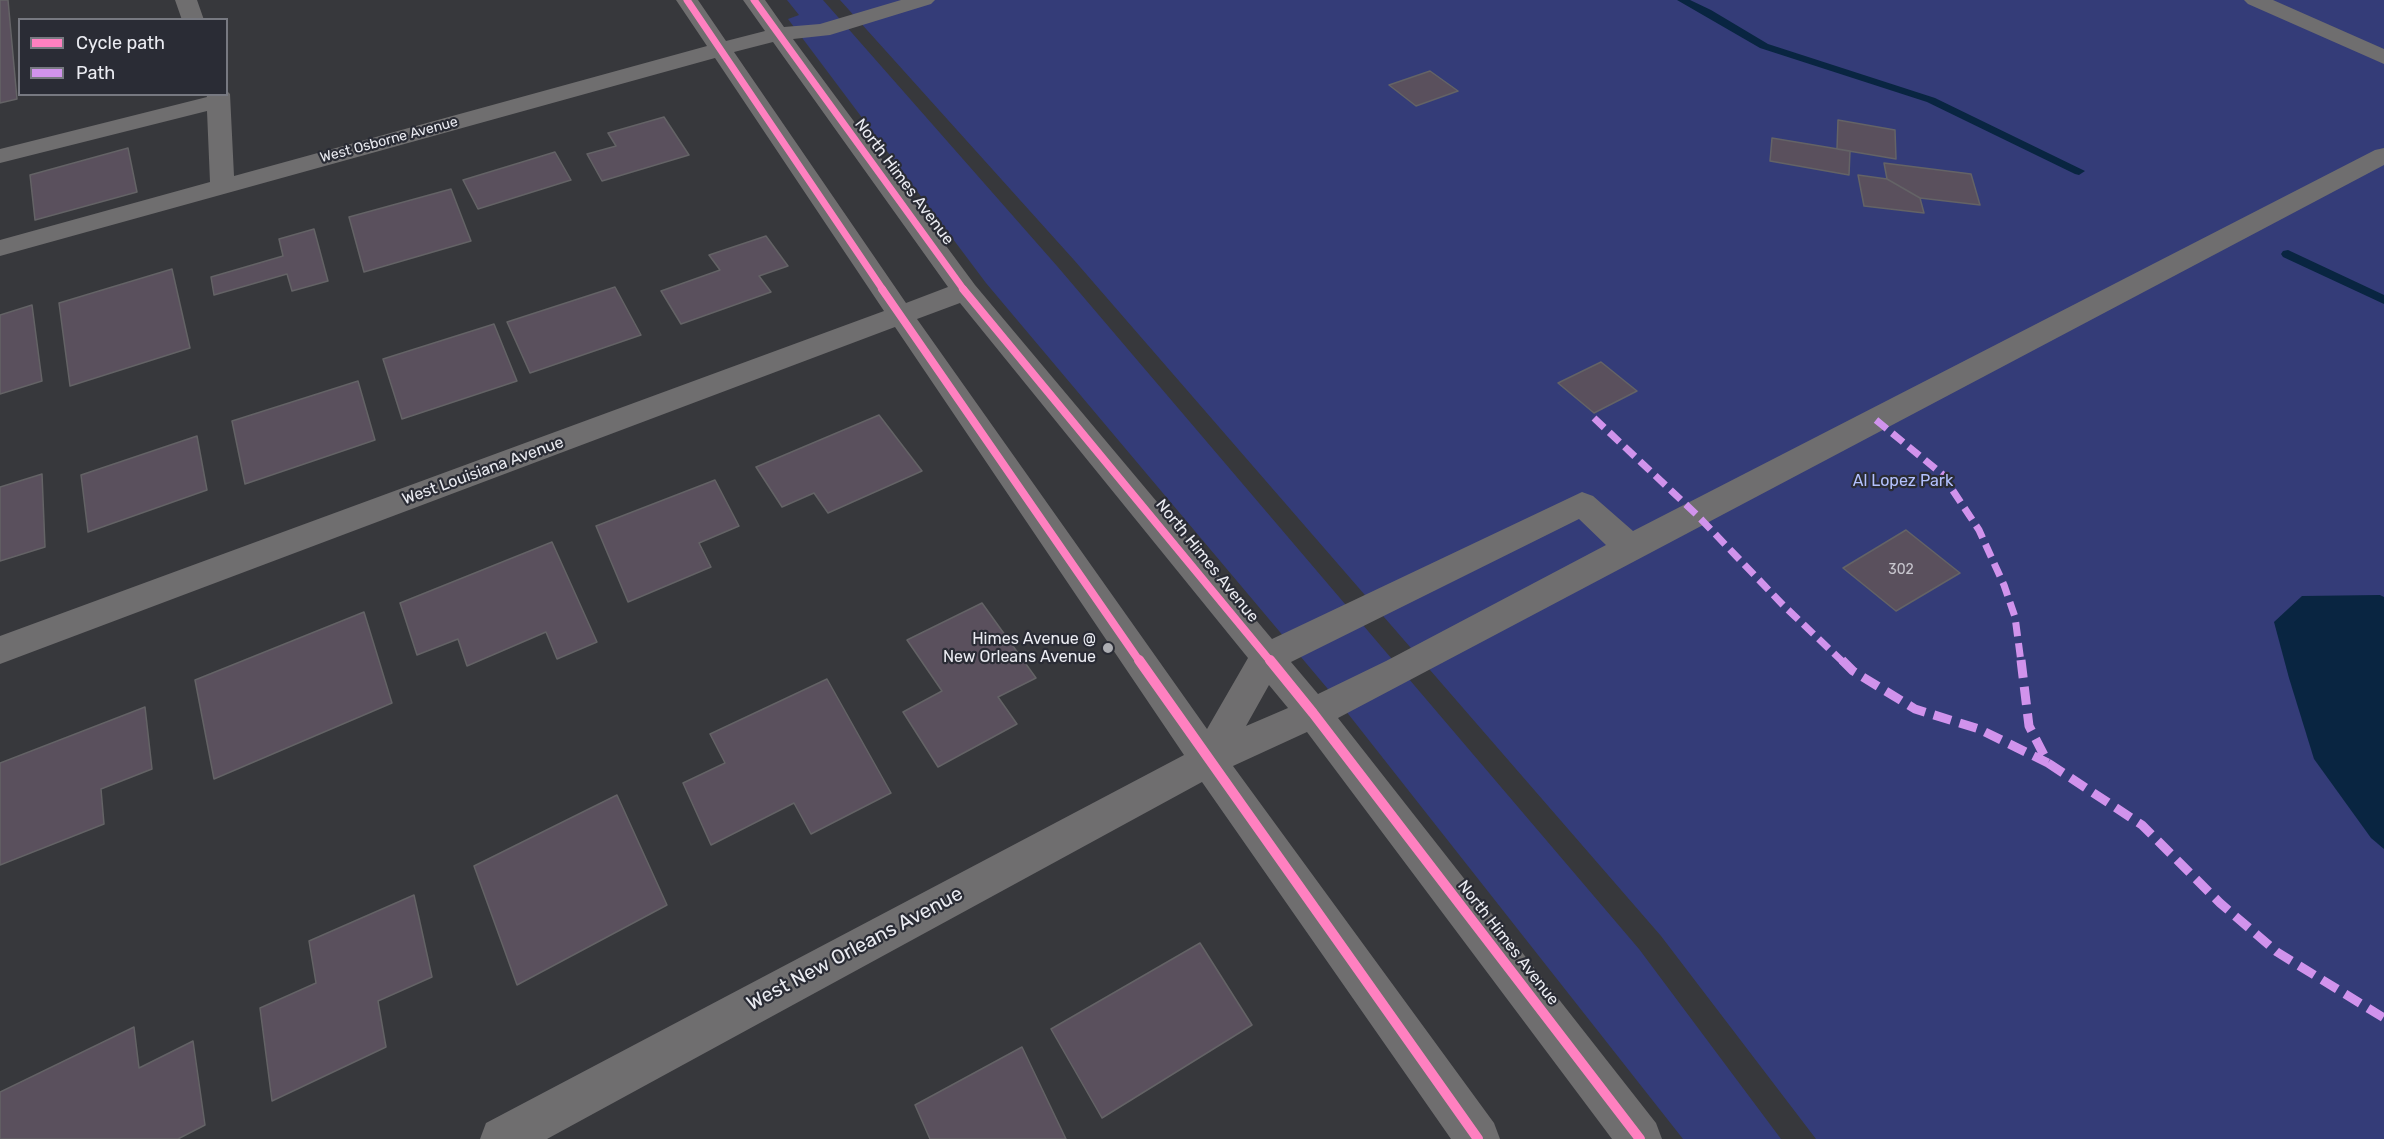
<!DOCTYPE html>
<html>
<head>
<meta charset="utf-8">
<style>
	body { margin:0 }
	#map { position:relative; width:2384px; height:1139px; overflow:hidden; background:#37383c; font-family:Rubik,sans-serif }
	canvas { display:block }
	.legend { position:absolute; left:18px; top:18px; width:210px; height:78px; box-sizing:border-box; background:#2a2c35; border:2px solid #777981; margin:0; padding:8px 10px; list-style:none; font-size:18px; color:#ebecf2 }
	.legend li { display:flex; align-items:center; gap:12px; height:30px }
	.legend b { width:30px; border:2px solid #777981 }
</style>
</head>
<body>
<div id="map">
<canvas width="2384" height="1139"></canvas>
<ul class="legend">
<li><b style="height:8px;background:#ff80c0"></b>Cycle path</li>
<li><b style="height:8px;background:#d193ec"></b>Path</li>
</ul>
</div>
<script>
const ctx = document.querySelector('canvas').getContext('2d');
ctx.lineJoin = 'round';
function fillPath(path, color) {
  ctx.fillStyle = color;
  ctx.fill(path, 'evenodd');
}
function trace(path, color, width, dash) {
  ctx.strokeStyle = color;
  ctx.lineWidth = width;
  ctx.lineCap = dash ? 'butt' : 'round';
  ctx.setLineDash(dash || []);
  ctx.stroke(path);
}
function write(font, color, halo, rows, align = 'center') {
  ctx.font = font + ' Rubik,sans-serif';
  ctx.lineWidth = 4.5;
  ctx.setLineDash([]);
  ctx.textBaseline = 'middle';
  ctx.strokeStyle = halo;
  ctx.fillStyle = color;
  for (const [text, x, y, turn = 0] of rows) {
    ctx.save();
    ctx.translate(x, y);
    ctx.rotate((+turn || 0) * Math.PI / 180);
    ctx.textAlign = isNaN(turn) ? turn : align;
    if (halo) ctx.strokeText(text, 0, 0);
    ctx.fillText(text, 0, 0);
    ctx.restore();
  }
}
fillPath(new Path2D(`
	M787,0H823L1057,266L1639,949L1781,1139H1683L1338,701L986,283L788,19L799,15Z
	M840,0H2384V1139H1816L1661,936L1074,260Z`), '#343c78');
fillPath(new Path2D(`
	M2380,595L2384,597V849L2371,838L2314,759L2289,678L2274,622L2302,596Z`), '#092541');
fillPath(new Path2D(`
	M1677,0H1690L1711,10L1768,44L1935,98L2085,171L2079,175L2075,174L1927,102L1760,48Z
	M2288,250L2384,295V304L2283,257L2281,254L2283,251Z`), '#092541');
const building = new Path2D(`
	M0,0H8L17,99L0,103Z
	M1430,71L1458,91L1416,106L1389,85Z
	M664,117L689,155L602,181L587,154L616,146L608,133Z
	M1838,120L1895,130L1896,159L1837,149Z
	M1772,138L1850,151L1849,175L1770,161Z
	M128,148L137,192L35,220L30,175Z
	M555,152L571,180L478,209L463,180Z
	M1884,163L1971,174L1980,205L1920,198L1887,179Z
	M1858,175L1887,179L1920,198L1924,213L1864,206Z
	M451,189L471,241L364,272L349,217Z
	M314,229L328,281L292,291L287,274L214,295L211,277L283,256L279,239Z
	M766,236L788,266L759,276L771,292L681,324L661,291L720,270L709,255Z
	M172,269L190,348L70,386L59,303Z
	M615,287L641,335L530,373L507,322Z
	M32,305L42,381L0,394V315Z
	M494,324L517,381L402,419L383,359Z
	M1601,362L1637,391L1594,413L1558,383Z
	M358,381L375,440L245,484L232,421Z
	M879,415L922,471L828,513L814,493L782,507L756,467Z
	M197,436L207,490L88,532L81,475Z
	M42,474L45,547L0,561V487Z
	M715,480L739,526L699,543L711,567L628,602L596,526Z
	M1906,530L1960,573L1896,611L1843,568Z
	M552,542L597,642L557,659L546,632L467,666L458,639L417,655L400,603Z
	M982,603L1036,678L998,697L1017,724L938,767L903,712L942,691L907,640Z
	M364,612L392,703L214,779L195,680Z
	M827,679L891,793L811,834L794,803L711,845L683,783L725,763L710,734Z
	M145,707L152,769L101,789L104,824L0,865V763Z
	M617,795L667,905L517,985L474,866Z
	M414,895L432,977L378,1001L386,1047L272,1101L260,1008L316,983L309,941Z
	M1200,943L1252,1025L1102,1118L1051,1029Z
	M134,1027L139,1068L193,1041L205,1125L178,1139H0V1092Z
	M1022,1047L1066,1139H930L915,1105Z`);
fillPath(building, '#5a505d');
trace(building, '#646366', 1.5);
fillPath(new Path2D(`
	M175,0H197L204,20H182Z
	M676,0H698L726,41L765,31L743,0H765L784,27L820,24L901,0H935L931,4L830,35L793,39L975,285L1272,639L1582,492L1593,496L1633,531L2375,150L2384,148V165L1338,718L1656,1123L1662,1139H1612L1307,732L1233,766L1494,1123L1500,1139H1451L1202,782L547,1139H480L486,1123L1184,755L895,327L0,664V636L884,311L715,58L0,256V240L210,182L207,111L0,163V149L207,97L206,94H226V90L230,94L234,176L707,46ZM773,42L948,287L906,303L734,52ZM960,303L1248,658L1207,729L917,319ZM1579,519L1606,545L1386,661L1318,694L1291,662ZM1269,685L1288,708L1246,726Z
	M2244,0H2273L2384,49V64L2248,4Z`), '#6f6e6f');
trace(new Path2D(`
	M1594,418L1696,514L1783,605L1843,662
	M1876,420L1942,474L1979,530L2004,585L2015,617L2021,662`), '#d193ec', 7, [14, 7]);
trace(new Path2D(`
	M1842,660L1853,671L1915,709L1979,729L2048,763
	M2021,660L2029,726L2048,763L2142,825L2220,903L2277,952L2384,1018`), '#d193ec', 9, [18, 9]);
trace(new Path2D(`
	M687,0L883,290
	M754,0L964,290`), '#ff80c0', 7);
trace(new Path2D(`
	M882,289L1140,662
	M963,289L1271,662`), '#ff80c0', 8);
trace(new Path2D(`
	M1139,660L1478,1139
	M1270,660L1313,713L1640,1139`), '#ff80c0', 10);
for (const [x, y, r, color] of [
	[1108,648,6,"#acadb2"]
]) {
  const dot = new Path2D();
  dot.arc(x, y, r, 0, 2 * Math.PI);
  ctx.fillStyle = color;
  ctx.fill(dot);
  trace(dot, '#2a2c35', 2);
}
write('14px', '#ebecf2', '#2a2c35', [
	["West Osborne Avenue",389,140,-15]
]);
write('14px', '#c7c5cd', null, [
	["302",1901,570]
]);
write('16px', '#ebecf2', '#2a2c35', [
	["North Himes Avenue",904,182,53],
	["West Louisiana Avenue",483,471,-20],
	["North Himes Avenue",1207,561,51],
	["North Himes Avenue",1508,943,52]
]);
write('16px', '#b3c1fe', '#2a2c35', [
	["Al Lopez Park",1903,481]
]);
write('16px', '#ebecf2', '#2a2c35', [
	["Himes Avenue @",1096,639],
	["New Orleans Avenue",1096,657]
], 'right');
write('20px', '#ebecf2', '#2a2c35', [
	["West New Orleans Avenue",855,949,-28]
]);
</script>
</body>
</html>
